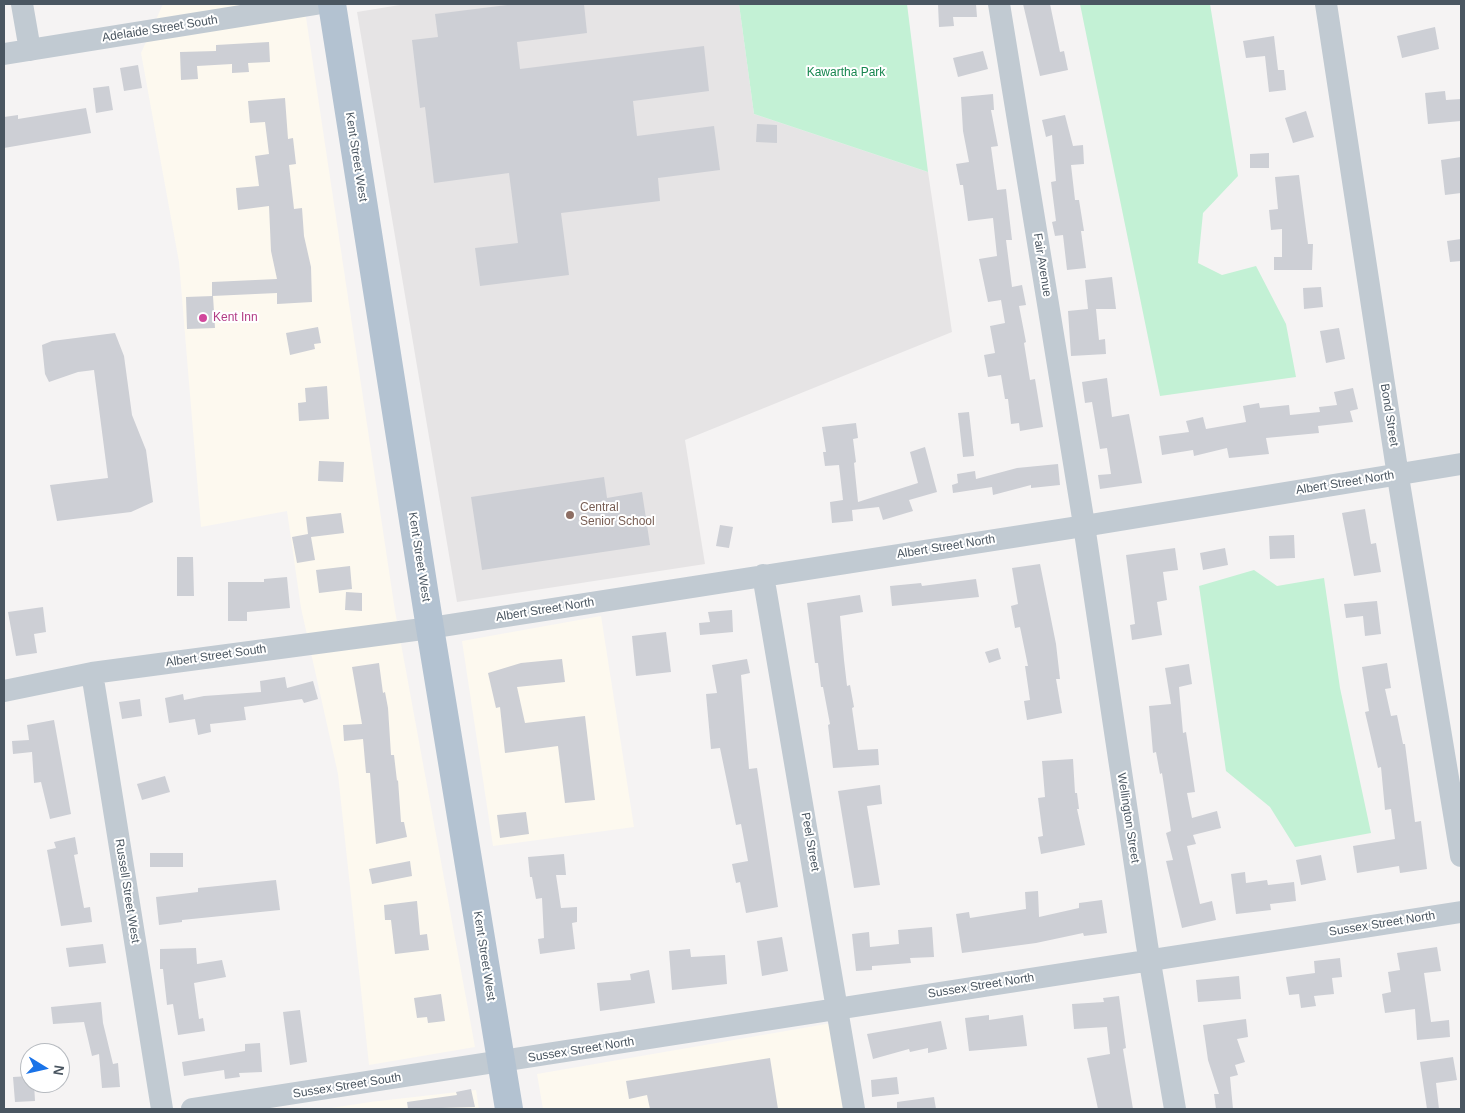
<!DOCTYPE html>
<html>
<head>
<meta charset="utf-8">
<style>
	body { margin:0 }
	#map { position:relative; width:1465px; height:1113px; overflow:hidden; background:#f5f3f3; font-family:Arial,sans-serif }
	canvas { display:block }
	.frame { position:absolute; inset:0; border:5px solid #4a5661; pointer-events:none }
	.north { position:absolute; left:20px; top:1043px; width:50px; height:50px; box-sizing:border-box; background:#fff; border:1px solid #b7bbc0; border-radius:50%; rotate:99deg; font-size:14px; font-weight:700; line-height:20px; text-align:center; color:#4a5661 }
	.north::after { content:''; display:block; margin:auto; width:18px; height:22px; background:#1a73e8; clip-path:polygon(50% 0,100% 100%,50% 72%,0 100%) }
</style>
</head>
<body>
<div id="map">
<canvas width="1465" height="1113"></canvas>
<div class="frame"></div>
<div class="north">N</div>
</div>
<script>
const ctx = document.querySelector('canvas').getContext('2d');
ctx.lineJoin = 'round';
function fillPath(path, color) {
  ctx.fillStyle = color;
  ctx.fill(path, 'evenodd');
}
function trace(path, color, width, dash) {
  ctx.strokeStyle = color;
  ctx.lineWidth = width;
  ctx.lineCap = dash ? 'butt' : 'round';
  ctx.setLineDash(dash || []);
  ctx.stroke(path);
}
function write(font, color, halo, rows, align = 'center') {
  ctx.font = font + ' Arial,sans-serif';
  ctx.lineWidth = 4;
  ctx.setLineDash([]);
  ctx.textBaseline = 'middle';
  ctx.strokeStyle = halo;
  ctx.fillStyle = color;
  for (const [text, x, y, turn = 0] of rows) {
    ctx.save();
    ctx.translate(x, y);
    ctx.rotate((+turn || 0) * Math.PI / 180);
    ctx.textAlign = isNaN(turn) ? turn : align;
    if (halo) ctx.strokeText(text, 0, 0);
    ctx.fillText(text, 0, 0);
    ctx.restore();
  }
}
fillPath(new Path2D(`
	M163,4H304L395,611L475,1047L369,1065L338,774L301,608L287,511L201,527L179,262L141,53Z
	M601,616L634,827L493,846L462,641Z
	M832,1023L847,1109H543L537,1074Z
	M476,1090L479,1109H325L370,1102Z`), '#fdf9ef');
fillPath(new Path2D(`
	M406,4H739L754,114L928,172L952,332L685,440L705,564L457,602L357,12Z`), '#e6e4e5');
fillPath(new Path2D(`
	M739,4H907L928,172L754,114Z
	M1080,4H1210L1238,176L1203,213L1198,263L1222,275L1256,266L1286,324L1296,377L1160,396Z
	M1254,570L1277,586L1324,578L1340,688L1371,833L1295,847L1270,807L1226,771L1199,586Z`), '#c3f1d5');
fillPath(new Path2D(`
	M515,4H584L587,33L517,42L520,69L704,46L709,91L633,101L637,136L714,126L720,170L658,178L660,201L561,213L569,275L480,286L475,248L518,243L509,173L434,183L425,107L420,108L412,40L438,37L435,14Z
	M938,4H976L977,17H953L954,26L939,27Z
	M1023,4H1050L1060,52L1064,51L1068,70L1040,76Z
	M1435,27L1439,49L1402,58L1397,36Z
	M1274,36L1278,70H1284L1286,90L1269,92L1265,56L1246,58L1243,41Z
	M269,42L270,62L248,63L249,72L232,73V64L197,66L198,79L181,80L180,52L216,51V45Z
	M983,51L988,69L958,77L953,58Z
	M138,65L142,88L124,91L120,68Z
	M109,86L113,110L96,113L93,88Z
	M1445,91L1446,100L1461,99V121L1428,124L1425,93Z
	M993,94L994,110H991L998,146L991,147L997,190L1006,189L1012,240H1006L1012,287L1022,285L1026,305L1019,306L1026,342L1024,343L1030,380L1035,379L1043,427L1020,431L1019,423L1011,424L1008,399H1005L1001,375L988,377L984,355L995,353L990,326L1005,323L1001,300L988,302L979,259L997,256L993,218L968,221L963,185H960L956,164L969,162L963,131L961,97Z
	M285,98L288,139L293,138L296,164L289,165L294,209L302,208L304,236L311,267L312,302L277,304V293L212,296V282L277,279L271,251L269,206L238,210L236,188L259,186L255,156L269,154L265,122L250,123L248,101Z
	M86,108L91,133L4,148V117L18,115V119Z
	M1306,111L1314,137L1293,143L1285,118Z
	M1065,115L1073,146L1083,145L1084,164L1071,165L1075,200H1079L1084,231H1081L1086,268L1067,270L1063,235L1055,236L1052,222L1056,221L1051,182L1056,181L1052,135L1046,137L1042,120Z
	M757,124L777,125V143L756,142Z
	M1269,153V168H1250V154Z
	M1461,157V193L1445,195L1441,160Z
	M1299,175L1308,244H1313L1312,270H1274V257H1282V229L1271,230L1269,210L1278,209L1275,177Z
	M1461,239V261L1450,262L1447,241Z
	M1112,277L1116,309H1096L1099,340L1105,339L1106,354L1071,356L1068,311L1088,309L1085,280Z
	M1321,287L1323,307L1304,309L1303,288Z
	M213,296L215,328L187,329L186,297Z
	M318,327L321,343L314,344L315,349L290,355L286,333Z
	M1339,328L1345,359L1326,363L1320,331Z
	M115,333L124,356L132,415L146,450L153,502L131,512L57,521L50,485L108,478L94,370L78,372L49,382L45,374L42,345L52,341Z
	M1107,378L1112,417L1129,414L1142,483L1100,489L1098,475L1111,474L1107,448L1100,449L1092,402L1085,403L1082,382Z
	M327,386L329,419L299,421L298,403L306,402L305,388Z
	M1353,388L1358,409L1350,411L1353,422L1318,426L1319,433L1266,438L1269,454L1229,458L1227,448L1194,456L1193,450L1162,455L1159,436L1189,432L1186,421L1203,417L1206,429L1246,422L1243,406L1259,403L1260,408L1289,405L1290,415L1320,412L1319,407L1337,405L1334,392Z
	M969,412L974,456L963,457L958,413Z
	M856,423L858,438L853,439L856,462L854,463L858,502L918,483L910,452L925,447L937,492L909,500L913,511L883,520L879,507L852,510L853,521L832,523L830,502L843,500L839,465L825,466L823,452H826L822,427Z
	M319,461L344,462L343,482L318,481Z
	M1058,464L1060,485L1031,488V485L993,495L992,487L953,493L952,485L958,483L957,474L975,471L976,479L1017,468Z
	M604,477L607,498L642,492L650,545L482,570L471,497Z
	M1365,509L1371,544L1376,543L1381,572L1354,576L1342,513Z
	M341,513L344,533L311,537L315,560L297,563L292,537L308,534L306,517Z
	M720,525L733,527L729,548L716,546Z
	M1294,535L1295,558L1270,559L1269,536Z
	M1175,548L1178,570L1163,572L1167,600L1157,602L1162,635L1132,640L1130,625L1135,624L1126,555Z
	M1225,548L1228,565L1203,570L1200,553Z
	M177,557H193L194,596H177Z
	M1040,564L1056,644L1060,679H1056L1062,713L1027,720L1024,701L1030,700L1025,666H1028L1020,627L1015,628L1011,606L1018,604L1012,568Z
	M350,566L352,589L319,593L316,570Z
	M287,577L290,608L247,612V621H228V582H264V579Z
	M976,579L979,597L892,606L890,586L921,583L922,586Z
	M346,592L362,593V611L345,610Z
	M860,595L863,612L840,616L844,660L847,686L850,685L854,707L852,708L858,750L878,749L879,765L833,768L828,725L830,724L823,687H821L818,663H815L807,603Z
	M1377,601L1381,634L1365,636L1363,616L1346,618L1344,604Z
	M43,607L46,632L34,634L37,653L16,656L8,612Z
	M732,610L733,632L700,635L699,623L710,622L708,612Z
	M666,632L671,672L636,676L632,636Z
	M998,648L1001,659L989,663L985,652Z
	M562,659L565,682L517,687L525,723L585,716L595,800L565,803L558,746L505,753L500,707L496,708L488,673L521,663Z
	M747,659L750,673L741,675L749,769L757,768L778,907L746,913L740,882L736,883L732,864L748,861L741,824L736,825L720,748L711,749L706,694L717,693L712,665Z
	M379,663L383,693L385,692L388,708L391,755H394L397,781L398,780L401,822H404L407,837L376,844L370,773H366L363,739L344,741L343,725L362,724L352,667Z
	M1387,663L1391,688L1385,689L1391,716L1397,715L1403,744H1405L1415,822L1421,821L1427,869L1400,873L1399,866L1357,873L1353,846L1395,839L1391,809L1385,810L1381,767L1378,768L1365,712L1369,711L1362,667Z
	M1189,664L1192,684L1179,687L1183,733L1186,732L1195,792L1187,793L1192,818L1217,811L1221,828L1193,835L1196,844L1187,846L1200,904L1212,901L1216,920L1182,928L1166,861L1173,860L1166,833L1171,831L1162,773L1160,774L1156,752L1153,753L1149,706L1171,704L1165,668Z
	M285,677L287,688L313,681L318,699L304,703L302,699L244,707L246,720L210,724L211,732L198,735L195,719L169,723L165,698L183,694L184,700L204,696L261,692L260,681Z
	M140,699L142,716L122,719L119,702Z
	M54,720L71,814L50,819L41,782L34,783L32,752L13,754L12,741L29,740L27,725Z
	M1073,759L1075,793H1077L1079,809H1077L1085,845L1041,854L1038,837L1043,836L1038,798L1045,797L1042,761Z
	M165,776L170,792L142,800L137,784Z
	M880,785L882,804L867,806L880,885L854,888L838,791Z
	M526,812L529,834L500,838L497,815Z
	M75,837L78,854L74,855L84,908L90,907L92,922L61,926L47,850L56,848L54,842Z
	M150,853H183V867H150Z
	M564,854L566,875H556L561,908L577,907V922L572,923L575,949L540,954L538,939L544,938L542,898L536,899L532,877H530L528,857Z
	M1321,855L1326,880L1301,885L1296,860Z
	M410,861L412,876L372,884L369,869Z
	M1245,872L1246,883L1267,880L1268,885L1294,882L1296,901L1270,904L1271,910L1236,914L1231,874Z
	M276,880L280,910L182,920V922L159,925L156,897L198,892V888Z
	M1038,891L1039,917L1079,908V903L1102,900L1107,933L1084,936L1083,933L1036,943L962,953L956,914L969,912L970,918L1026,909L1025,892Z
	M417,901L420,935L427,934L429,950L395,954L391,920H385L384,905Z
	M932,927L934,957L910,958L911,963L872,966V970L856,971L852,934L869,932L870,947L899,944L898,930Z
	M782,937L788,971L762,976L757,941Z
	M103,944L106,963L69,967L66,948Z
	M1437,947L1441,971L1424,973L1431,1022L1449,1020L1450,1037L1417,1040L1415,1009L1385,1013L1382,994L1391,992L1388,972L1400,970L1397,953Z
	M196,948L197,964L222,960L226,977L194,983L199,1019L203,1018L205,1031L178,1035L173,1004L167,1005L163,969H160V949Z
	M690,949L691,957L725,955L727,984L672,990L669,951Z
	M1340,958L1342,977L1332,978L1334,994L1314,996L1316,1006L1301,1008L1299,994L1289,995L1286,977L1315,973L1314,961Z
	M649,970L655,1003L600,1011L597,983L631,980L630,974Z
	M1239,976L1241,999L1198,1002L1196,980Z
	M441,994L445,1021L428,1023L427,1017L417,1018L414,998Z
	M1119,996L1126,1048L1123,1049L1133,1109H1098L1087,1058L1110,1054L1107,1027L1074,1029L1072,1004L1104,1002L1103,998Z
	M101,1002L103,1023L113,1064L118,1063L120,1087L102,1088L99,1054L92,1056L84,1022L53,1024L51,1007Z
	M300,1010L307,1062L290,1065L283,1012Z
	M989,1015V1020L1023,1015L1027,1046L969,1051L965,1018Z
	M1246,1019L1248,1037L1237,1039L1245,1062L1235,1065L1238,1075L1230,1077L1233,1109H1216L1214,1094H1219L1208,1060L1203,1025Z
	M941,1021L947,1049L928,1053V1048L910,1052L909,1049L873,1059L867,1034Z
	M260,1043L262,1072L239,1073L240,1077L225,1079L224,1070L184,1076L182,1062L245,1051V1044Z
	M1453,1057L1457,1080L1436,1083L1439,1109H1427L1420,1062Z
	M770,1058L778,1109H650L647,1095L629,1099L626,1081Z
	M30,1076V1083H34L35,1101L15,1102L13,1077Z
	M897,1077L899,1094L872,1097L871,1080Z
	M471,1089L475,1107L408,1109L407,1102L457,1095L456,1092Z
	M934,1097L936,1109H897V1102Z`), '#cdcfd5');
trace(new Path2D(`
	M22,4L30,50
	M999,4L1082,512L1147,945L1175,1109
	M1326,4L1400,489L1461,856
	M4,54L316,4
	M763,575L854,1109
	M92,673L162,1109
	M4,691L92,673L430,628L1084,526L1461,464
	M192,1109L1461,912`), '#c1cad2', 22);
trace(new Path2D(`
	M332,4L430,628L509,1109`), '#b3c2d1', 28);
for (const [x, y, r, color] of [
	[203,318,5,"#d1479c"],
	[570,515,5,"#8d6e63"]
]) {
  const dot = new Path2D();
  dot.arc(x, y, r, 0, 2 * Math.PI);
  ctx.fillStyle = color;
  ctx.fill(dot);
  trace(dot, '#fff', 2);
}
write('12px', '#4a5661', '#fff', [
	["Adelaide Street South",160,29,-9],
	["Kent Street West",356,157,81],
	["Fair Avenue",1042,265,81],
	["Bond Street",1389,415,81],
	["Albert Street North",1345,483,-9],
	["Albert Street North",946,547,-9],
	["Kent Street West",419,557,81],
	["Albert Street North",545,610,-9],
	["Albert Street South",216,656,-8],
	["Wellington Street",1128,818,81],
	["Peel Street",810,842,80],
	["Russell Street West",127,891,81],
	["Sussex Street North",1382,924,-9],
	["Kent Street West",484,956,81],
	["Sussex Street North",981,986,-9],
	["Sussex Street North",581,1050,-9],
	["Sussex Street South",347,1086,-9]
]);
write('12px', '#17864f', '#fff', [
	["Kawartha Park",846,73]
]);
write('12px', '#b23c85', '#fff', [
	["Kent Inn",213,318]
], 'left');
write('12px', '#785e54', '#fff', [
	["Central",580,508],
	["Senior School",580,522]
], 'left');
</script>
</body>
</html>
